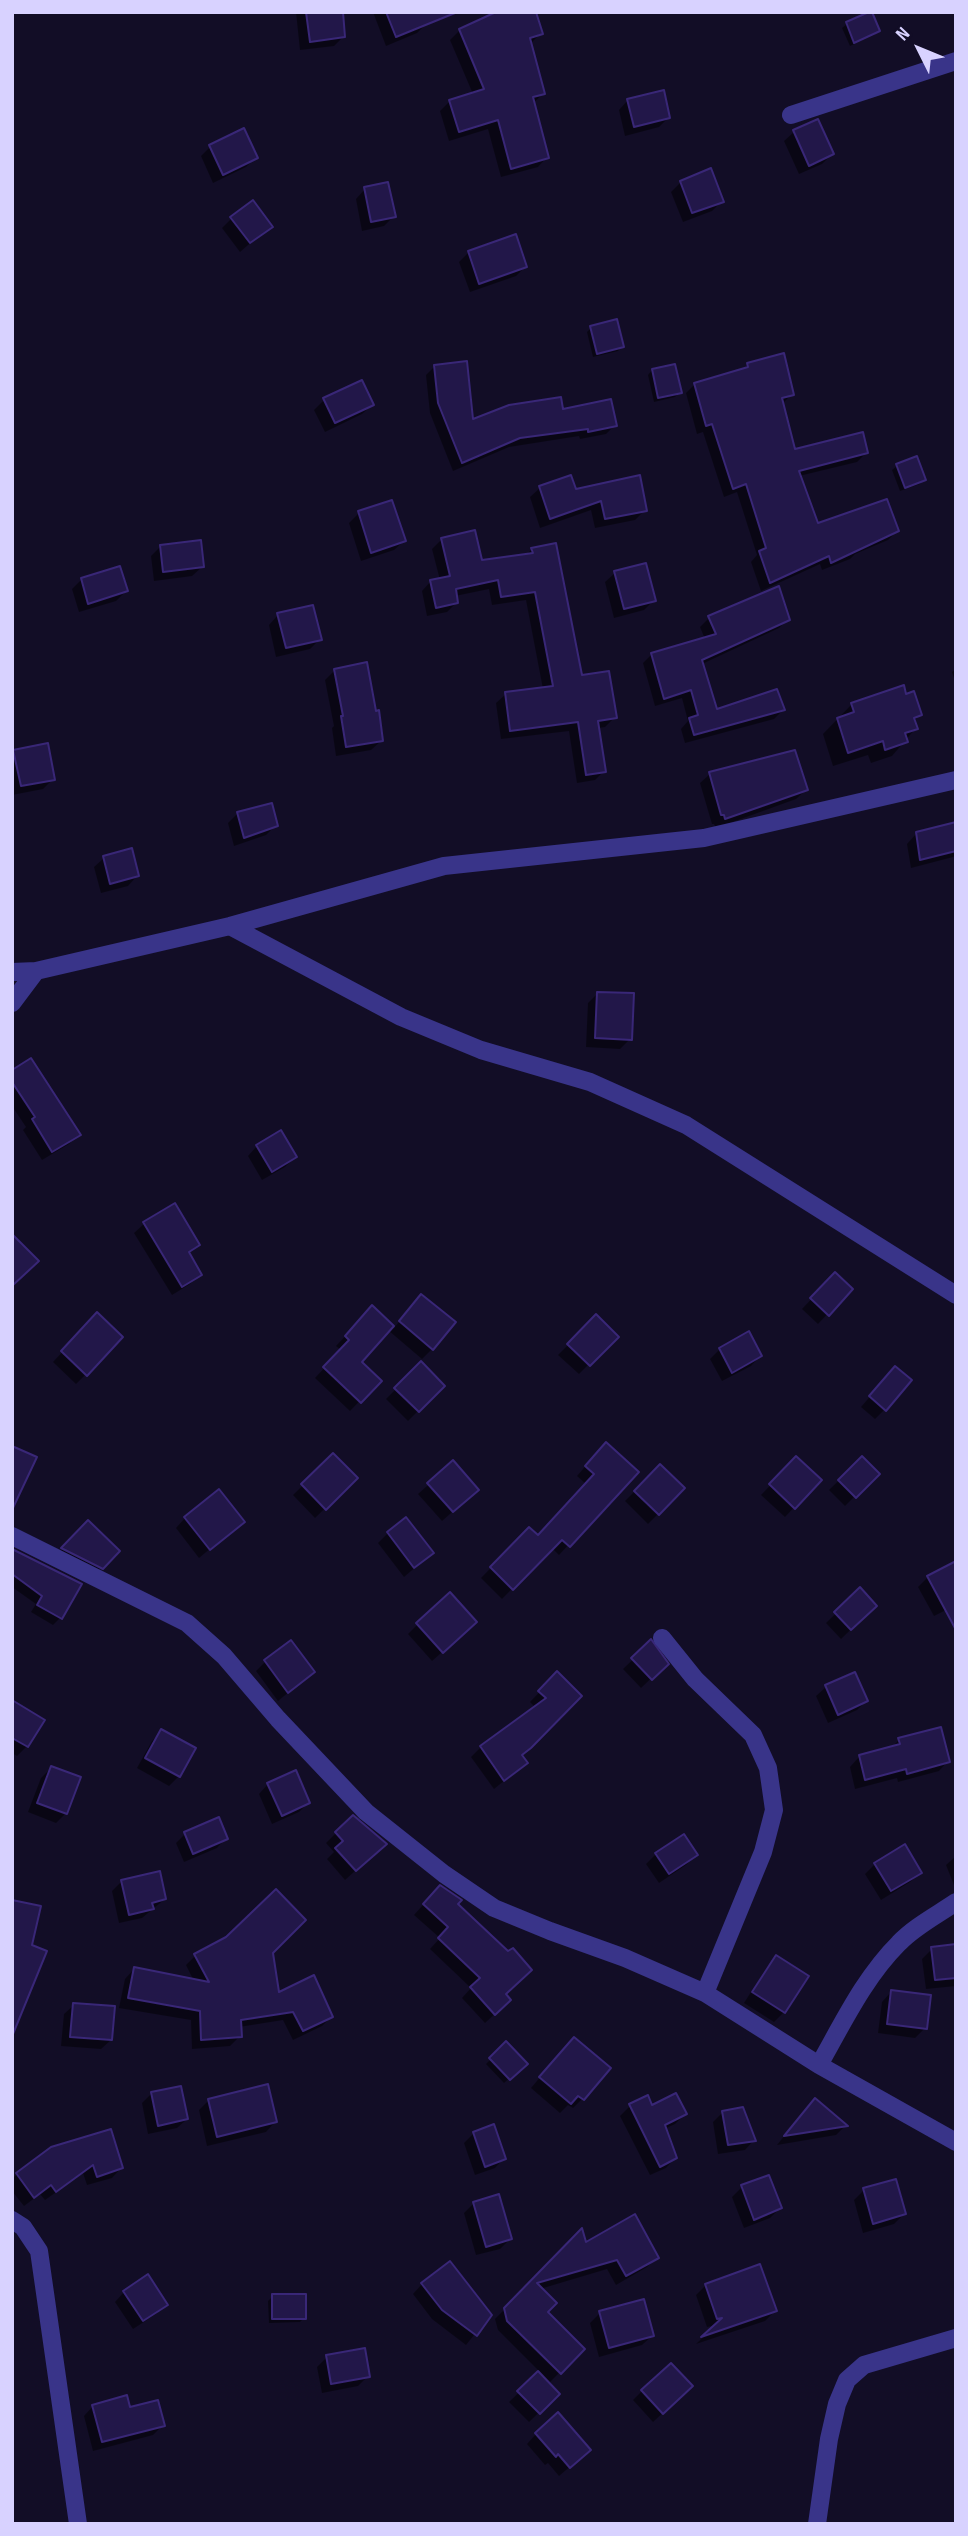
<!DOCTYPE html>
<html>
<head>
<meta charset="utf-8">
<style>
	body { margin:0 }
	#map { position:relative; width:968px; height:2536px; overflow:hidden; background:#120d26; font-family:"Sofia Sans Condensed",sans-serif }
	canvas { display:block }
	.frame { position:absolute; inset:0; border:14px solid #d8d2ff; pointer-events:none }
	.north { position:absolute; left:884px; top:14px; width:70px; height:70px; -webkit-text-stroke:5px #120d26; paint-order:stroke; rotate:313deg; font-size:19px; font-weight:700; line-height:28px; text-align:center; color:#d8d2ff }
	.north::after { content:''; display:block; margin:auto; width:24px; height:32px; background:#d8d2ff; clip-path:polygon(50% 0,100% 100%,50% 72%,0 100%) }
</style>
</head>
<body>
<div id="map">
<canvas width="968" height="2536"></canvas>
<div class="frame"></div>
<div class="north">N</div>
</div>
<script>
const ctx = document.querySelector('canvas').getContext('2d');
ctx.lineJoin = 'round';
function fillPath(path, color) {
  ctx.fillStyle = color;
  ctx.fill(path, 'evenodd');
}
function trace(path, color, width, dash) {
  ctx.strokeStyle = color;
  ctx.lineWidth = width;
  ctx.lineCap = dash ? 'butt' : 'round';
  ctx.setLineDash(dash || []);
  ctx.stroke(path);
}
fillPath(new Path2D(`
	M296,12H341L344,36L334,46L300,50Z
	M373,12H422L427,23L417,33L386,46Z
	M847,24L878,31L874,35L850,46L842,28Z
	M460,30L541,33L531,43L543,94L533,103L547,157L538,167L501,177L488,129L449,141L440,111L450,101L473,94L450,40Z
	M628,100L668,118L659,127L625,136L619,110Z
	M794,132L832,154L822,164L799,174L784,141Z
	M210,147L256,157L246,167L213,183L201,156Z
	M681,182L722,201L712,211L683,222L671,192Z
	M365,189L394,216L384,226L362,231L356,199Z
	M232,218L270,226L240,252L222,228Z
	M469,252L525,267L516,276L470,292L459,262Z
	M591,328L622,346L618,351L593,357L587,332Z
	M748,365L792,394L782,404L793,451L867,452L857,462L799,476L817,525L897,531L888,540L855,554L850,559L822,570L820,564L761,591L751,562L757,555L737,492L724,497L703,432L697,434L686,393L695,384L741,371Z
	M435,366L472,422L561,411L615,425L606,434L580,439L579,436L509,447L453,471L430,413L426,375Z
	M652,370L680,392L675,397L654,402L648,375Z
	M324,400L372,405L362,414L325,432L314,410Z
	M916,458L924,479L920,484L900,491L892,470L897,466Z
	M570,477L574,491L645,510L635,520L595,528L591,510L540,528L530,497L540,488Z
	M391,502L404,541L394,550L361,561L349,523L359,513Z
	M442,539L481,562L525,556L532,549L580,677L615,717L605,727L598,728L604,771L595,780L577,783L569,731L501,739L496,703L506,694L543,689L526,600L492,605L489,589L455,596L456,603L447,612L427,616L422,591L431,581L440,580L432,549Z
	M161,546L202,567L192,576L154,581L151,556Z
	M615,573L654,600L644,610L614,618L605,582Z
	M82,579L126,591L116,601L79,612L72,589Z
	M278,615L320,639L310,649L276,657L269,625Z
	M709,618L788,619L779,628L702,664L716,711L783,710L774,719L685,743L681,729L688,721L682,698L655,706L643,663L652,654L705,639L700,627Z
	M956,669V684L952,672Z
	M335,670L374,713L381,741L371,750L336,756L332,728L334,726L325,680Z
	M905,696L920,715L914,721L916,728L892,756L871,763L868,755L833,766L823,734L852,704Z
	M14,751L53,779L43,789L12,795V753Z
	M710,774L806,790L796,799L716,828L714,824H712L700,783Z
	M238,813L276,825L266,835L234,846L228,823Z
	M956,824V855L953,857L911,868L907,844L916,834Z
	M104,858L137,876L128,886L101,893L94,867Z
	M598,993L630,1039L620,1049L586,1047L588,1003Z
	M12,1072L78,1134L69,1144L42,1160L23,1130L26,1127L12,1106Z
	M257,1146L295,1157L285,1167L262,1180L248,1156Z
	M174,1205L198,1244L188,1254L200,1274L190,1284L172,1295L134,1233L144,1224Z
	M835,1274L851,1289L818,1324L802,1309Z
	M412,1306L432,1349L422,1359L388,1330L360,1362L379,1381L350,1411L315,1378L341,1350L336,1346L372,1308L394,1328Z
	M97,1315L86,1374L76,1384L53,1362Z
	M596,1317L616,1337L579,1374L558,1355Z
	M720,1349L760,1356L751,1366L722,1381L710,1359Z
	M421,1364L443,1386L408,1421L386,1399Z
	M886,1378L885,1409L875,1419L861,1407Z
	M596,1454L636,1472L559,1555L552,1548L502,1599L481,1578L529,1529L537,1537L586,1484L577,1476Z
	M333,1456L356,1478L315,1518L293,1495Z
	M862,1458L877,1474L845,1506L829,1490Z
	M796,1459L819,1481L785,1517L761,1495Z
	M453,1463L467,1499L442,1521L418,1494Z
	M660,1466L683,1489L648,1524L625,1501Z
	M185,1518L242,1522L199,1558L176,1528Z
	M88,1522L118,1551L92,1577L53,1558Z
	M388,1533L432,1553L404,1577L378,1543Z
	M12,1551L61,1617L53,1625L31,1612L36,1604L12,1587Z
	M928,1577L956,1605L934,1616L918,1587Z
	M860,1590L875,1606L841,1639L826,1623Z
	M418,1624L465,1632L432,1661L408,1634Z
	M651,1642L666,1664L641,1688L623,1669Z
	M265,1662L313,1672L278,1701L256,1671Z
	M557,1674L521,1756L526,1763L494,1789L471,1757L481,1747L536,1708L530,1702Z
	M826,1687L866,1701L857,1710L828,1723L816,1696Z
	M12,1713L27,1746L17,1756L12,1753Z
	M162,1731L179,1776L169,1786L137,1768L152,1741Z
	M899,1740L948,1761L939,1771L898,1782L897,1778L855,1789L850,1767L859,1757L890,1749Z
	M51,1768L66,1813L56,1823L28,1812L41,1778Z
	M268,1784L308,1803L299,1812L272,1824L259,1794Z
	M336,1833L375,1853L345,1880L327,1859L334,1852L326,1843Z
	M185,1834L226,1838L217,1848L184,1862L176,1843Z
	M656,1854L696,1855L686,1865L659,1883L646,1864Z
	M956,1856V1890L946,1865Z
	M875,1864L920,1873L910,1882L881,1900L865,1874Z
	M122,1881L165,1899L142,1918L119,1923L112,1891Z
	M430,1897L455,1904L504,1994L499,2010L485,2023L462,1998L471,1988L430,1949L440,1938L414,1915Z
	M12,1902L33,1932L23,2006L12,2021V1945L17,1940L12,1939Z
	M956,1946V1986L926,1989L922,1959L932,1949Z
	M271,1952L278,1995L331,2017L322,2026L293,2040L283,2020L239,2027L240,2036L230,2046L192,2049L191,2020L119,2008L125,1979L134,1969L194,1981L186,1965L195,1956Z
	M777,1957L807,1977L784,2012L774,2022L744,2003L767,1967Z
	M891,1992L925,2028L915,2038L878,2033L882,2002Z
	M74,2005L111,2040L101,2049L61,2046L64,2014Z
	M506,2044L525,2064L504,2083L486,2064Z
	M564,2049L582,2099L573,2108L568,2105L560,2113L531,2088Z
	M152,2093L187,2119L177,2128L148,2134L142,2103Z
	M209,2100L275,2122L266,2132L207,2146L199,2110Z
	M630,2106L685,2114L675,2124L664,2129L675,2158L666,2168L650,2175L620,2116Z
	M805,2110L845,2126L836,2135L777,2145Z
	M723,2112L754,2140L745,2150L718,2154L713,2122Z
	M493,2127L504,2158L495,2168L475,2175L464,2143L473,2134Z
	M110,2131L121,2168L112,2178L87,2185L83,2173L45,2200L40,2194L24,2206L12,2191V2179L17,2174Z
	M742,2187L780,2208L770,2218L744,2228L732,2197Z
	M864,2190L904,2214L894,2224L863,2233L854,2200Z
	M474,2203L510,2239L500,2249L476,2255L464,2213Z
	M581,2232L585,2244L657,2257L647,2267L616,2285L607,2269L540,2289L545,2312L583,2349L548,2384L558,2394L529,2422L509,2402L540,2372L498,2330L495,2319Z
	M422,2284L490,2315L466,2345L432,2319L413,2294Z
	M706,2285L775,2311L765,2321L696,2344L716,2325L707,2327L696,2295Z
	M124,2292L166,2304L156,2314L133,2329L115,2302Z
	M273,2296L304,2318L300,2322L269,2323L268,2301Z
	M600,2313L652,2336L642,2345L599,2357L590,2323Z
	M327,2357L368,2376L358,2386L322,2393L317,2367Z
	M642,2391L681,2396L653,2422L633,2400Z
	M93,2406L129,2409L163,2425L153,2435L93,2451L84,2416Z
	M536,2434L579,2459L559,2476L548,2463L545,2465L527,2444Z`), '#0007');
const building = new Path2D(`
	M306,12H343L345,37L310,42Z
	M386,12H455V13L396,37Z
	M496,12H536L543,34L530,38L545,94L533,97L549,158L511,169L498,120L459,132L449,100L484,89L459,29Z
	M869,12H872L880,31L854,43L846,22Z
	M664,90L670,118L634,127L627,99Z
	M818,119L834,154L809,166L793,130Z
	M244,128L258,158L223,175L209,145Z
	M711,168L724,202L692,213L680,181Z
	M388,182L396,217L371,222L364,187Z
	M253,200L273,227L250,243L230,217Z
	M516,234L527,267L479,284L468,251Z
	M617,319L624,347L597,354L590,326Z
	M784,353L794,395L782,398L795,449L863,432L868,453L799,471L818,523L887,499L899,531L831,563L829,556L770,583L759,551L766,548L746,484L733,489L712,424L706,426L694,383L748,367L747,363Z
	M467,361L473,419L509,405L561,397L563,409L611,399L617,426L588,432V429L520,438L462,463L438,403L434,365Z
	M675,364L682,393L658,398L652,369Z
	M362,380L374,405L335,423L323,398Z
	M917,456L926,480L905,488L896,464Z
	M571,475L576,489L640,475L647,511L605,519L601,501L550,519L539,486Z
	M392,500L406,541L371,553L358,511Z
	M475,530L482,560L533,553L531,548L556,543L582,675L609,671L617,718L598,721L606,772L586,775L578,722L510,731L505,692L553,686L535,592L501,597L498,580L456,589L458,603L436,608L430,580L450,576L441,538Z
	M201,540L204,567L163,572L160,545Z
	M646,563L656,601L624,609L614,571Z
	M120,566L128,591L88,604L81,578Z
	M779,586L790,620L702,660L717,709L777,689L785,710L694,735L689,718L698,715L691,690L664,699L651,653L716,634L708,616Z
	M313,605L322,640L286,648L277,613Z
	M367,662L376,711L379,710L383,741L346,747L341,716H343L334,669Z
	M904,685L906,694L914,691L922,715L914,718L918,729L905,733L908,742L885,750L883,741L848,753L837,718L854,712L851,703Z
	M48,743L55,780L21,786L13,750Z
	M795,750L808,790L725,819L724,815H721L709,772Z
	M272,803L278,826L244,838L237,812Z
	M956,822V851L920,860L916,832Z
	M132,848L139,876L110,884L103,856Z
	M597,992L634,993L632,1040L595,1038Z
	M31,1058L81,1135L52,1152L32,1119L35,1117L12,1082V1070Z
	M281,1130L297,1157L272,1172L256,1145Z
	M175,1203L200,1245L189,1252L202,1275L182,1287L143,1222Z
	M12,1234L39,1261L12,1286Z
	M835,1272L853,1289L829,1316L810,1298Z
	M421,1294L456,1322L433,1350L399,1321Z
	M372,1305L394,1326L362,1362L382,1381L361,1403L323,1367L349,1340L345,1336Z
	M97,1312L123,1337L87,1376L61,1351Z
	M596,1314L619,1337L590,1366L567,1344Z
	M749,1331L762,1356L732,1373L719,1348Z
	M421,1361L445,1386L419,1412L394,1388Z
	M895,1366L912,1380L886,1411L869,1396Z
	M606,1442L639,1472L570,1547L562,1540L513,1590L490,1567L529,1527L538,1535L594,1474L585,1466Z
	M12,1446L37,1457L12,1510Z
	M333,1453L358,1478L326,1510L301,1484Z
	M796,1456L822,1480L795,1509L769,1484Z
	M862,1456L880,1474L856,1498L838,1480Z
	M453,1460L479,1490L453,1512L427,1483Z
	M660,1464L685,1488L659,1515L634,1491Z
	M219,1489L245,1522L210,1550L184,1517Z
	M406,1517L434,1553L414,1568L387,1532Z
	M88,1520L120,1551L103,1569L61,1548Z
	M12,1549L82,1584L62,1619L37,1605L42,1596L12,1574Z
	M956,1561V1630L927,1576Z
	M860,1587L877,1606L851,1630L834,1612Z
	M450,1592L477,1622L443,1653L416,1623Z
	M651,1639L669,1664L652,1680L631,1658Z
	M291,1640L315,1672L288,1693L264,1660Z
	M557,1671L582,1696L531,1748L522,1755L528,1763L504,1781L480,1746L546,1698L538,1691Z
	M855,1672L868,1701L838,1715L825,1685Z
	M12,1700L45,1720L28,1747L12,1738Z
	M941,1727L950,1762L907,1774L906,1769L865,1780L859,1755L900,1744L898,1738Z
	M161,1729L196,1748L180,1777L145,1758Z
	M51,1766L81,1777L67,1814L37,1803Z
	M296,1770L310,1803L282,1816L267,1783Z
	M353,1815L387,1844L356,1871L335,1848L343,1841L335,1832Z
	M219,1817L228,1839L193,1854L184,1832Z
	M684,1834L698,1855L669,1874L655,1853Z
	M905,1844L922,1873L891,1891L874,1863Z
	M160,1871L166,1899L152,1903L154,1909L129,1915L121,1880Z
	M440,1885L462,1900L458,1904L508,1951L513,1948L532,1970L506,1994L511,2000L495,2015L470,1987L480,1978L438,1938L448,1927L423,1904Z
	M276,1889L306,1920L273,1953L279,1992L314,1975L333,2017L303,2031L293,2012L241,2020L242,2037L201,2040L200,2011L128,1998L134,1967L209,1982L194,1954L226,1937Z
	M12,1900L41,1906L32,1945L47,1951L13,2034Z
	M956,1944V1978L935,1980L931,1947Z
	M776,1955L809,1976L785,2013L752,1992Z
	M891,1990L931,1995L927,2029L887,2024Z
	M73,2003L115,2006L112,2040L70,2037Z
	M574,2037L611,2068L584,2100L578,2096L571,2104L539,2077Z
	M506,2041L528,2064L510,2080L489,2058Z
	M268,2084L277,2122L217,2137L208,2099Z
	M181,2086L188,2119L158,2126L151,2092Z
	M676,2093L687,2114L665,2125L677,2158L660,2167L629,2104L648,2095L652,2105Z
	M815,2098L848,2126L784,2136Z
	M743,2107L756,2141L728,2145L722,2111Z
	M494,2124L506,2159L485,2167L473,2132Z
	M111,2129L123,2168L97,2177L93,2165L56,2192L51,2185L34,2198L16,2173L51,2147Z
	M769,2175L782,2208L754,2220L741,2185Z
	M896,2179L906,2214L873,2224L863,2188Z
	M499,2194L512,2239L486,2247L473,2202Z
	M635,2214L659,2258L626,2276L617,2260L537,2283L557,2303L548,2312L585,2349L561,2374L507,2321L504,2308L582,2228L586,2242Z
	M450,2261L492,2315L477,2336L442,2310L421,2283Z
	M760,2264L777,2311L701,2337L722,2318L717,2319L705,2284Z
	M148,2274L168,2305L143,2321L123,2291Z
	M272,2294H306V2319H272Z
	M644,2299L654,2336L609,2348L599,2311Z
	M365,2348L370,2377L331,2384L326,2355Z
	M671,2363L693,2386L663,2414L641,2390Z
	M538,2371L560,2394L540,2414L517,2391Z
	M127,2395L130,2407L158,2400L165,2426L102,2442L92,2405Z
	M558,2412L591,2450L570,2468L558,2454L556,2457L535,2433Z`);
fillPath(building, '#221749');
trace(building, '#392777', 2);
trace(new Path2D(`
	M791,115L956,61
	M230,926L401,1017L481,1050L590,1082L686,1125L956,1295
	M12,972L36,971L230,926L444,866L704,838L956,780
	M12,1003L36,971
	M12,1536L187,1623L224,1656L278,1719L366,1812L444,1874L494,1908L550,1931L625,1958L705,1993L819,2065L956,2142
	M662,1638L695,1679L753,1735L768,1768L774,1810L763,1852L705,1993
	M819,2065C843,2023 864,1978 899,1943C914,1927 937,1915 956,1902
	M12,2220L23,2227L39,2251L78,2524
	M817,2524L829,2439L837,2404L847,2380L864,2365L956,2338`), '#393489', 18);
</script>
</body>
</html>
